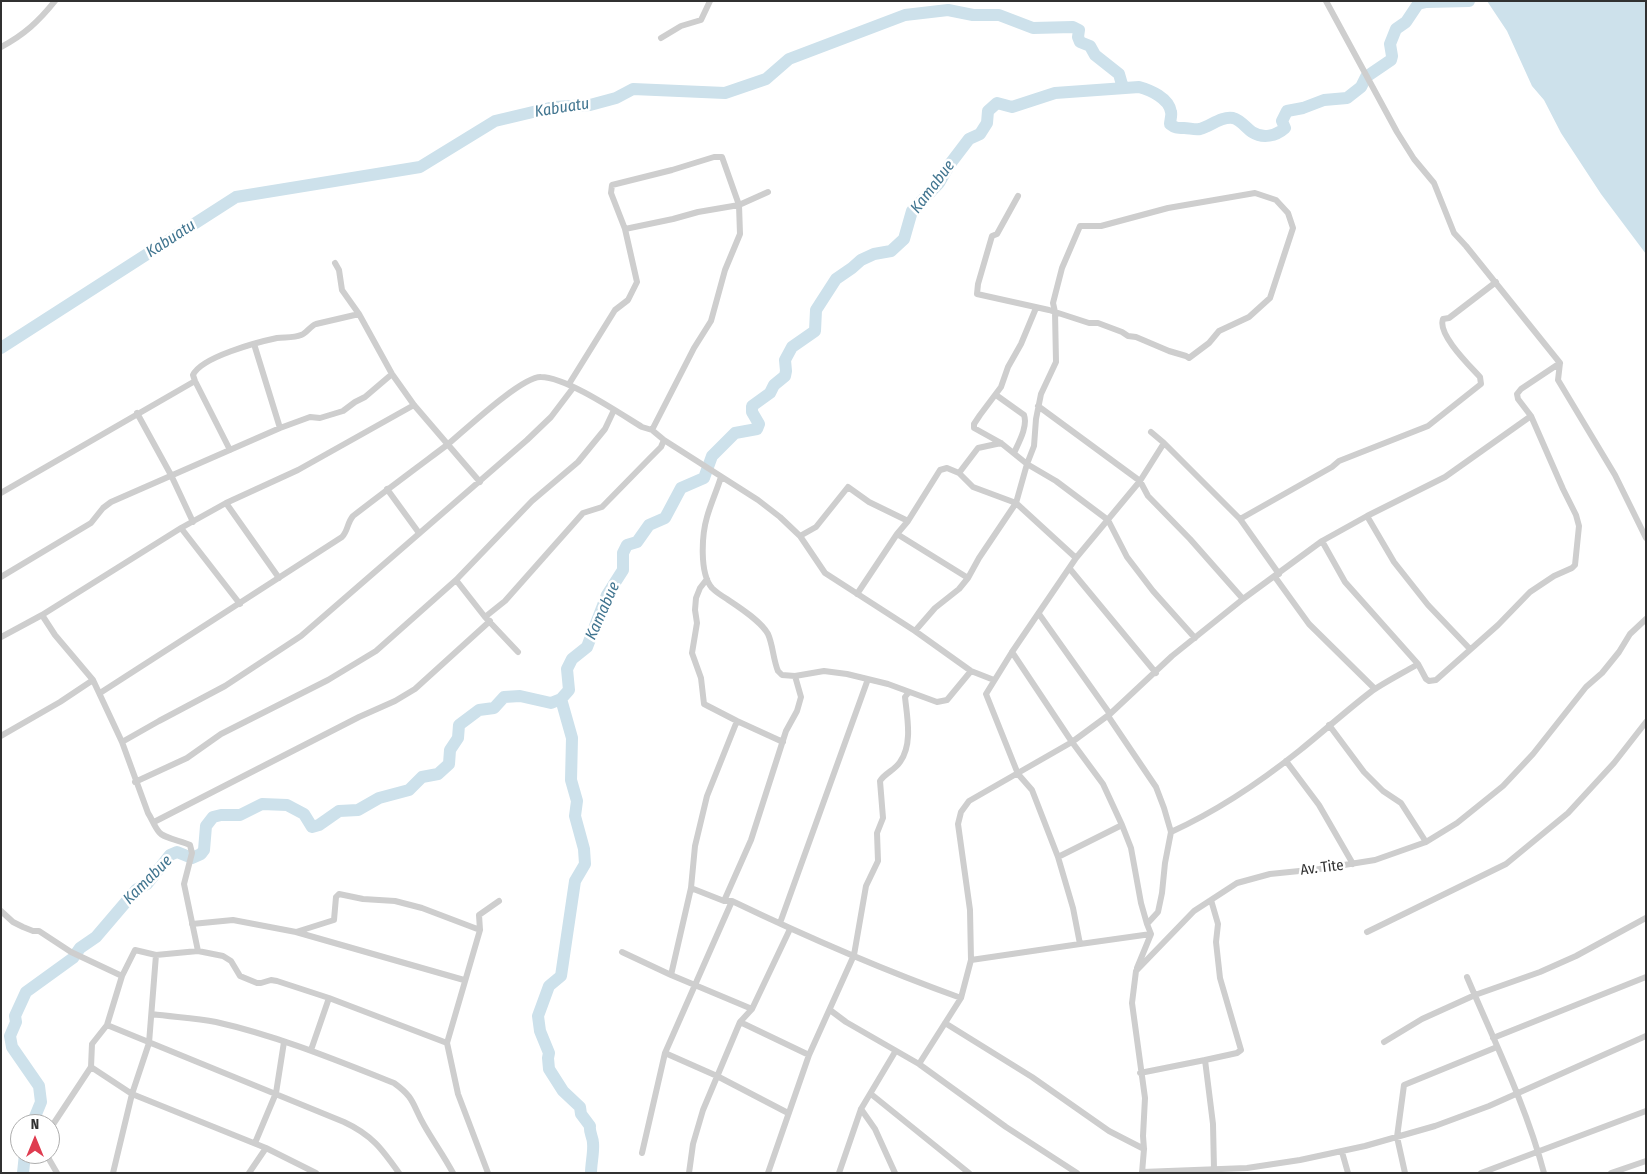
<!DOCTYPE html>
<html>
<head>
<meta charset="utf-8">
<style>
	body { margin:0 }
	#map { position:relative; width:1647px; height:1174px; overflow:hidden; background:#fff; font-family:"Fira Sans Condensed",sans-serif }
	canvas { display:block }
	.frame { position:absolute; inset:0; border:2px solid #313131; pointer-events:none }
	.north { position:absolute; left:10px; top:1114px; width:50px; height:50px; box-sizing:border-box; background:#fff; border:1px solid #adadad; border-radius:50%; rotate:0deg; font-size:14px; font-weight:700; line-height:20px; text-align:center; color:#313131 }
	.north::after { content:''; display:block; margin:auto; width:18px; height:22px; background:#df3c50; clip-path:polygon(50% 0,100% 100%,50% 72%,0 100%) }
</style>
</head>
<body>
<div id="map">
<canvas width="1647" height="1174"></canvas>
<div class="frame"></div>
<div class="north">N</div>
</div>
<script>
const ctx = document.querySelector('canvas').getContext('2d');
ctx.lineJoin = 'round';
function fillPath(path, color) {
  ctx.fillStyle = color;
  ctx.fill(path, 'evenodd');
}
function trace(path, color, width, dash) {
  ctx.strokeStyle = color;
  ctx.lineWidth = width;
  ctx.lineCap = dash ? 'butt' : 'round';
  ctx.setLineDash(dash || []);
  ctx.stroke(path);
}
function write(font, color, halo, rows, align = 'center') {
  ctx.font = font + ' "Fira Sans Condensed",sans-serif';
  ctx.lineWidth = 5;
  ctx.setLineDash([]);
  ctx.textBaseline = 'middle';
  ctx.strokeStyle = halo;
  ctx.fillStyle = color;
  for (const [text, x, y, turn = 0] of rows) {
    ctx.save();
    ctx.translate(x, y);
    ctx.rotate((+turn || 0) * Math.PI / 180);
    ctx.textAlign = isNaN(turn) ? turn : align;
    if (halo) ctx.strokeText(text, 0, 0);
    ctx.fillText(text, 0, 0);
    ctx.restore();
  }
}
fillPath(new Path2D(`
	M1487,1H1646V254L1601,194L1561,133L1544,100L1532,86L1507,31Z`), '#cde1eb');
trace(new Path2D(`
	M1,348L236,197L420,167L495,121L554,107L590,105L616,98L633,89L725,93L766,79L789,59L905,15L948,10L973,15H999L1033,28L1073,27L1079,30L1078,37L1080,42L1090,46L1095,55L1119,74L1123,88
	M561,699L572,738L571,780L577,801L575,816L584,849L585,864L575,881L561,976L549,986L538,1016L540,1031L549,1053L548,1058L549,1069L563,1091L580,1107L581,1114L590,1126C589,1133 593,1137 593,1143C594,1152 591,1163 591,1173
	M32,1124L41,1102L39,1086L12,1047L10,1036L16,1022L15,1016L26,992L73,958L80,948L96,937L137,889L147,884L170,855L177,852L192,858L201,854L204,850L206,826L213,817L221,815H240L262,804L287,805L304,814L312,827L319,825L339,811L358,810L379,798L409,790L422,777L438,774L449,764L450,750L458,738L459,725L479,710L494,708L504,697L520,696L551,703L561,699L569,690L567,669L572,659L587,647L607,595L623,570V553L627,545L637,542L649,525L665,518L681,488L704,478L712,456L735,433L757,429L759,424L752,412V406L770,393L774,385L785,376L786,371L785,360L792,347L815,331L816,310L836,279L852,268L861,260L874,254L891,251L904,239L912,211L939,183L950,164L969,139L980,134L987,123L988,111L997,103L1012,107L1055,93L1139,87C1150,90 1169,98 1171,112C1172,115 1170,121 1170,124C1175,128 1177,128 1184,128C1189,128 1195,130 1200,129C1211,126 1221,116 1233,118C1241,120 1246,128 1252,132C1263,139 1276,136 1285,128L1282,121L1287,111L1303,108L1324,100L1347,98L1361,87L1366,77L1391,60L1392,56L1390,44L1396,29L1406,22L1418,4L1426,2L1469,1
	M23,1173L25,1154`), '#cde1eb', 12);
trace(new Path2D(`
	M1326,1L1397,132L1414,159L1434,183L1454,233L1466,246L1560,363L1558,380L1615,475L1646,538
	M661,38L681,26L701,20L710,1
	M1,47C24,35 39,21 55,1
	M625,229L673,219L698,212L739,205L768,192
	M335,263L339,270L342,290L359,314L392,374L414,405L480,482
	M1036,308L1021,344L1008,367L1001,387L980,415L974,424V428L1001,443L1027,464L1056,481L1108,520L1127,557L1153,591L1195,638
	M254,344L280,428
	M569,384L615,310L628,300L637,282L625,229L611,193L612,185L672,170L714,157H722L739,205L740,234L725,270L711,321L694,348L652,430
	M996,395L1024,415C1028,426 1019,442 1014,453
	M1038,406L1140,481L1148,496L1190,539L1243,599
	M137,413L171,475L193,522
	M1164,443L1240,519L1279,574
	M230,450L195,381L193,375C201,357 258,342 277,338C285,337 294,338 301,335C306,334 310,326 316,324L359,314
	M959,473L973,487L1016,503L1076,558
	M721,477C717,490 711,503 707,517C702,534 699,573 712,588C716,592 722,596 727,599C739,607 761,621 768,634C773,645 773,659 778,671L782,675L795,676L801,697L797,711L786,731L751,840L724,901
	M387,489L419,533
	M1,493L195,381
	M226,503L279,578
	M1367,516L1394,562L1428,605L1470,649
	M1240,519L1332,467L1339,461L1428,426L1481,384L1480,377C1470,366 1437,334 1443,319L1449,318L1496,282
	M181,528L240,604
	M897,534L968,578
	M800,536L816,527L848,487L869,502L908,521
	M1322,541L1345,582L1418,664L1426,679L1429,681L1436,680L1498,625L1530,592L1554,576L1572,568L1575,565L1579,526L1576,515L1563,489L1531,416L1518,399L1517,394L1521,389L1560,363
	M1070,569L1156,673
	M1,577L91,523L103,508L111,502L280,428L310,417L320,418L343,411L355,402L365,397L392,374
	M1275,577L1309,624L1375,689
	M707,579L700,588L696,598L695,610L697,623L692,653L701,678L704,704L737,721L783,742
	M456,580L485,617L518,652
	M857,594L897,534L908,521L940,470L947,468L959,473L978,448L1001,443
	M1039,614L1110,714
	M485,617L505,601L583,513L602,507L650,458L661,447L664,440
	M915,631L935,608L959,589L968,578L979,558L1016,503L1027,464L1034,446L1036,419L1041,394L1056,362L1055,312L1053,303L1062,268L1080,226H1101L1168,208L1255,193L1276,200L1288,213L1293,228L1270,298L1249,317L1219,331L1209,343L1189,358L1186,356L1169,351L1136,337L1128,336L1122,332L1098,323H1089L1049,310L977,294L978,284L992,236L997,234L1018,196
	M1,637L42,615L181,528L226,503L298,470L414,405
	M1012,652L1072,742L1103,784L1122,825L1131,848L1141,903L1147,924
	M795,676L824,671L847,674L888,684L937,702L947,700L971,671
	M93,680L122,742L148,813C152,819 154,826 159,832C163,838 182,841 190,845L192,853L184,884L198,951
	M100,693L342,537C348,531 347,523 353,516C384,492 415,469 447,445C464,431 522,376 541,377C566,377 619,413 642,427L652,430L664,440L758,500L780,517L800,536L825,573L915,631L971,671L994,680
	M1108,716L1156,787L1164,808L1171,832L1165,863L1162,893L1158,912L1147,924L1151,934L1137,968
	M1329,725L1364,772L1383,791L1401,803L1426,842
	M1,736L60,702L93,680L55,635L42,615
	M122,742L159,721L225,686L301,636L527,440L551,417L573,388
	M1286,761L1319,805L1353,864
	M135,782L187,758L221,734L328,680L376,651L456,580L532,501L578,462L605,429L614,410
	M154,822L359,717L395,701L415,689L490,621
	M1171,832C1217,811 1259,783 1299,751C1324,731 1347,710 1372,691C1387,681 1403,673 1418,664
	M1058,857L1122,825
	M691,888L724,901H732C807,937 883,970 961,998
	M1,911L13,922L23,927L33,931H39L71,952L122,976L135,950L156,955L198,951L223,956L231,961L240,976L257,983H261L271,980L277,981L329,998L447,1043
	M780,923L868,679
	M192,924L233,920L296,932L464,980
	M296,932L334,920L336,897L339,894L363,899L395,901L422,908L480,930
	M1367,932L1506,864L1568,813L1614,763L1646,722
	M1151,934L1080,944L1073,908L1058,857L1032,790L1018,774L986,694L1012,652L1076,558L1140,481L1164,443L1151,432
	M622,952L671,975L752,1009
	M971,960L1080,944
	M671,975L691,888L695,846L707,796L737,721
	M1467,977C1494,1041 1526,1105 1544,1173
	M830,1010L846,1022L919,1064L1006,1127L1077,1173
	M152,1014C173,1017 195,1018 216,1022C278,1036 336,1060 394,1083C415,1098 412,1104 424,1125C433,1141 444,1156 453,1173
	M740,1022L809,1055
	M945,1023L1032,1077L1109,1131L1144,1149
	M107,1025L344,1122C372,1135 382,1149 399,1173
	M1493,1038L1646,977
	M1384,1042L1422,1019L1475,995L1540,972L1576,956L1646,918
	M311,1050L329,998
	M665,1053L717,1076L788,1113
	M1205,1060L1237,1053L1241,1050L1220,978L1216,942L1218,924L1211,900
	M919,1064L961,998L971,960L970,910L958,824L961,812L969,801L1072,742L1110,714L1172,656L1243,599L1322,541L1367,516L1445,477L1531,416
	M91,1067L132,1094L266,1148L316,1173
	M1140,1073L1205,1060L1213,1124L1214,1169
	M871,1094L969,1173
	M861,1109L875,1129L895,1173
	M50,1129L91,1067L92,1044L107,1025L122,976
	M255,1143L276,1093L284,1042
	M1342,1152L1348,1173
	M642,1153L665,1053L732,901
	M46,1154L57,1173
	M1142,1172L1247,1168L1300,1160L1365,1146L1435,1126L1489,1106L1646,1036
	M113,1173L132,1094L149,1043L156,955
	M249,1173L266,1148
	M488,1173L458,1094L447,1043L480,930L479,915L499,901
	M689,1173L693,1144L703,1110L740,1022L752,1009L790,929
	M768,1173L809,1055L854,955L866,886L878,861L877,833L883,818L880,781C885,773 895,770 900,762C913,744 907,717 905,697L909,692
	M839,1173L861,1109L895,1052
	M1142,1173L1144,1149L1143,1136L1145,1098L1132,1003L1136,971L1194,911L1237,883L1270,874L1319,869L1375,860L1426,842L1457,823L1503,786L1533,754L1586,687L1602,673L1619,652L1630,634L1646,619
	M1405,1173L1397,1137L1404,1085L1497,1047
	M1481,1173L1646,1111
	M1611,1173L1646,1161`), '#cecece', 6);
write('15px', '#313131', '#fff', [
	["Av. Tite",1322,868,-7]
]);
write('italic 16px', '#417590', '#fff', [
	["Kabuatu",562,108,-9],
	["Kamabue",933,187,-53],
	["Kabuatu",171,239,-33],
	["Kamabue",603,611,-66],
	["Kamabue",148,880,-45]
]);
</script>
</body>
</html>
